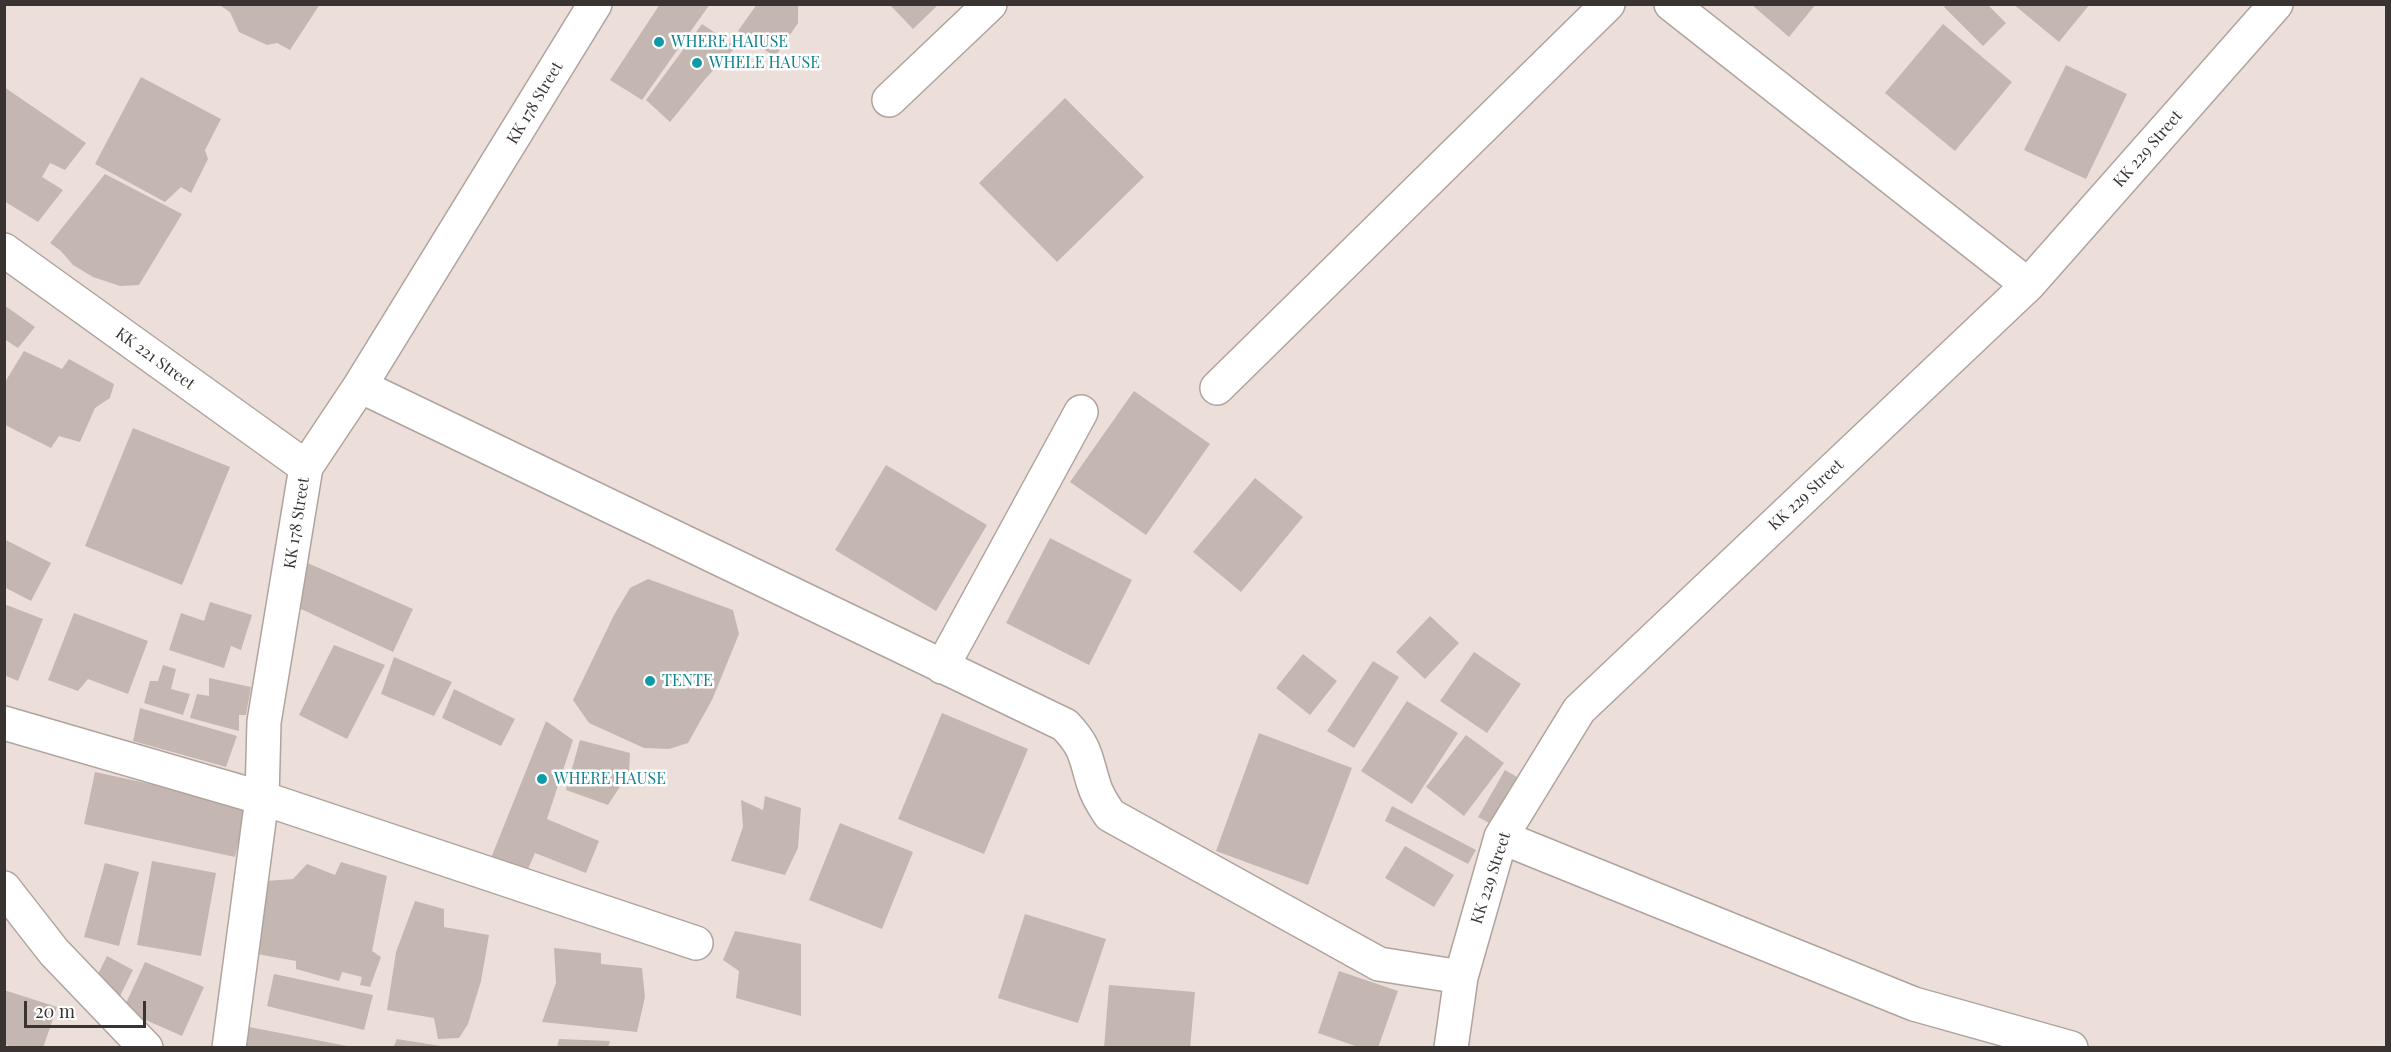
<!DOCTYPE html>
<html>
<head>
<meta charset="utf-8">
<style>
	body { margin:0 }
	#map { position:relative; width:2391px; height:1052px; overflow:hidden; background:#ecdfd9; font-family:"Playfair Display",serif }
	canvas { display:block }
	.frame { position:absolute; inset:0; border:6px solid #393432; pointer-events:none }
	.scale { position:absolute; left:24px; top:1001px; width:122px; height:27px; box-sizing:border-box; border:3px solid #393432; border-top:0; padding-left:8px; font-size:18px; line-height:21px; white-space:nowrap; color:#393432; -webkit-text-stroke:4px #fff; paint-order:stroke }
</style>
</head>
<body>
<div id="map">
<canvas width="2391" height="1052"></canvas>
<div class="frame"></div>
<div class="scale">20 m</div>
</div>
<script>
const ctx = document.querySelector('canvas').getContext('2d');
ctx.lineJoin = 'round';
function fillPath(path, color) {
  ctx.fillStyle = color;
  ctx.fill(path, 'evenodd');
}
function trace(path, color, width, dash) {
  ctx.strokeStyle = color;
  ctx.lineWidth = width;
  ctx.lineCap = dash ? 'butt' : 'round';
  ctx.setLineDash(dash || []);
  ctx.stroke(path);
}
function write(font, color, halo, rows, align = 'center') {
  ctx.font = font + ' "Playfair Display",serif';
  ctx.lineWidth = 5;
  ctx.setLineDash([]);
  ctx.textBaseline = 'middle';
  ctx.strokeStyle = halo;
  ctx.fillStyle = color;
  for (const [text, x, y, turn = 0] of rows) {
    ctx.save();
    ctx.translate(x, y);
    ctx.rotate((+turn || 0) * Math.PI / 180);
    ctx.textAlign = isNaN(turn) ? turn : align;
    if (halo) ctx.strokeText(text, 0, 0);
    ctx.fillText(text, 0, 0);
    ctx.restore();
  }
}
fillPath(new Path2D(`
	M218,4H320L290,50L277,43L267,45L239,32L230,12Z
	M660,4H710L642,100L610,80Z
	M757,4H798V23L775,57L738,31Z
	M889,4H939L913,29Z
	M1751,4H1816L1789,37Z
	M1947,4H1987L2006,23L1983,46L1944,7Z
	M2013,4H2090L2059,42Z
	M702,24L736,47L706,78L670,122L646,100Z
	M1943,24L2012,82L1955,151L1885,93Z
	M2066,65L2127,94L2086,179L2024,150Z
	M141,77L221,119L205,150L208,159L191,193L181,187L165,202L95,164Z
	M4,87L86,143L65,170L50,163L42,177L63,190L38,222L4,201Z
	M1065,98L1144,177L1057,262L979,183Z
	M105,174L182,214L139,285L120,286L93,277L73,265L61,251L50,243Z
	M4,305L35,327L18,348L4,339Z
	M24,351L62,369L69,359L114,384L110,398L95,408L80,442L59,436L51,448L5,425V382Z
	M1134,391L1210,444L1146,535L1070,482Z
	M133,428L230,467L182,585L85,546Z
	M886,465L987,525L936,611L835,550Z
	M1255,478L1303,517L1241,592L1193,552Z
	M1050,538L1132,580L1089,665L1006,623Z
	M4,539L51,563L31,601L4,587Z
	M303,561L413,609L393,652L286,602Z
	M648,579L733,610L739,634L712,700L688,743L669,749L644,748L589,723L573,700L614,615L630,588Z
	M210,602L252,615L241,650L231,646L224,668L169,650L181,613L204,621Z
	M4,604L43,619L18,681L4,675Z
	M74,613L148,641L128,694L88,679L78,691L48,680Z
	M1430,616L1459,643L1425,679L1396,652Z
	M334,645L385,665L347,739L299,715Z
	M1474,652L1521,684L1487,733L1440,701Z
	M1303,654L1337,681L1310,715L1276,688Z
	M394,657L452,682L434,716L381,694Z
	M1373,661L1399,677L1354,748L1327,731Z
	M163,665L176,669L171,689L190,694L183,715L144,703L150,681H158Z
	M209,678L251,687L246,715H239V731L190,718L197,694L209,696Z
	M454,689L515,719L501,746L442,718Z
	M1407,701L1458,733L1412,804L1361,771Z
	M140,708L237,736L226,767L133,741Z
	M942,713L1028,749L984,854L898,819Z
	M546,721L573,740L547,819L599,841L586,873L535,853L528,869L491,858Z
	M1259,733L1352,768L1308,885L1216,851Z
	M1466,735L1504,763L1464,816L1426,787Z
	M580,740L630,753L629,773L608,805L566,790Z
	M1505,770L1517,777L1491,824L1478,817Z
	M95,772L247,805L235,857L84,824Z
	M765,796L801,808L798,848L785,875L731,861L743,827L741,800L763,810Z
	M1392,806L1476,850L1468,864L1385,821Z
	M840,823L913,852L882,929L809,900Z
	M1405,846L1454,875L1434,907L1385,878Z
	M152,861L216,873L201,956L137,945Z
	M341,862L387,876L372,951L381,957L370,987L360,985L362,977L342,972L339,981L296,969V961L257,954L266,881L293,879L307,864L335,875Z
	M105,863L139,872L119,946L84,937Z
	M415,901L444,909V927L489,935L481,981L468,1024L459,1038L438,1039L434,1018L387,1010L396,952Z
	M1025,914L1106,939L1078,1023L998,998Z
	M735,931L801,944V1016L736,998L739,971L723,960Z
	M554,948L601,953V964L642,968L645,997L637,1032L542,1022L556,983Z
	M107,956L133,970L119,998L93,984Z
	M145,962L204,987L182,1036L123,1010Z
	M1339,971L1398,991L1378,1048H1361L1318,1033Z
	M274,974L373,995L364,1030L267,1006Z
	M1109,985L1195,992L1190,1048H1104Z
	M4,990L57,1007L43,1048H15L4,1044Z
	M244,1026L347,1046V1048H242Z
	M397,1039L441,1046V1048H393Z
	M559,1039L610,1041L608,1048H557Z`), '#c4b7b2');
const minor = new Path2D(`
	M1671,4L2028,285
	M889,100L990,4
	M4,250L306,467
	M360,386L1065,725C1087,748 1085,757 1094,785C1097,796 1104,806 1110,815L1379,964L1461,977
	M1217,388L1608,4
	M942,667L1081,412
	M4,723L262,798L696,943
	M1501,837L1914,1004L2071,1048
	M4,888L54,952L146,1048
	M229,1048L262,798L264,722L306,467L360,386L595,4
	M1451,1048L1461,977L1501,837L1579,710L2028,285L2276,4`);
trace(minor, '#b0a39e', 36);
trace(minor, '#fff', 33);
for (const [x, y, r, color] of [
	[659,42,6,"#0f9aa8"],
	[697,63,6,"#0f9aa8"],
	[650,681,6,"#0f9aa8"],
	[542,779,6,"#0f9aa8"]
]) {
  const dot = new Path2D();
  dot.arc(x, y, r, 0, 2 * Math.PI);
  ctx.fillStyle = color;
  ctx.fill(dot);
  trace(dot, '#fff', 2);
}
write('16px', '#0d838f', '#fff', [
	["WHERE HAIUSE",671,42],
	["WHELE HAUSE",709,63],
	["TENTE",662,681],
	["WHERE HAUSE",554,779]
], 'left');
write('16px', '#393432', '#fff', [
	["KK 178 Street",535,103,-59],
	["KK 229 Street",2148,149,-49],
	["KK 221 Street",155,359,36],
	["KK 229 Street",1806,495,-43],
	["KK 178 Street",297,523,-81],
	["KK 229 Street",1491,878,-72]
]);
</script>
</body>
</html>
